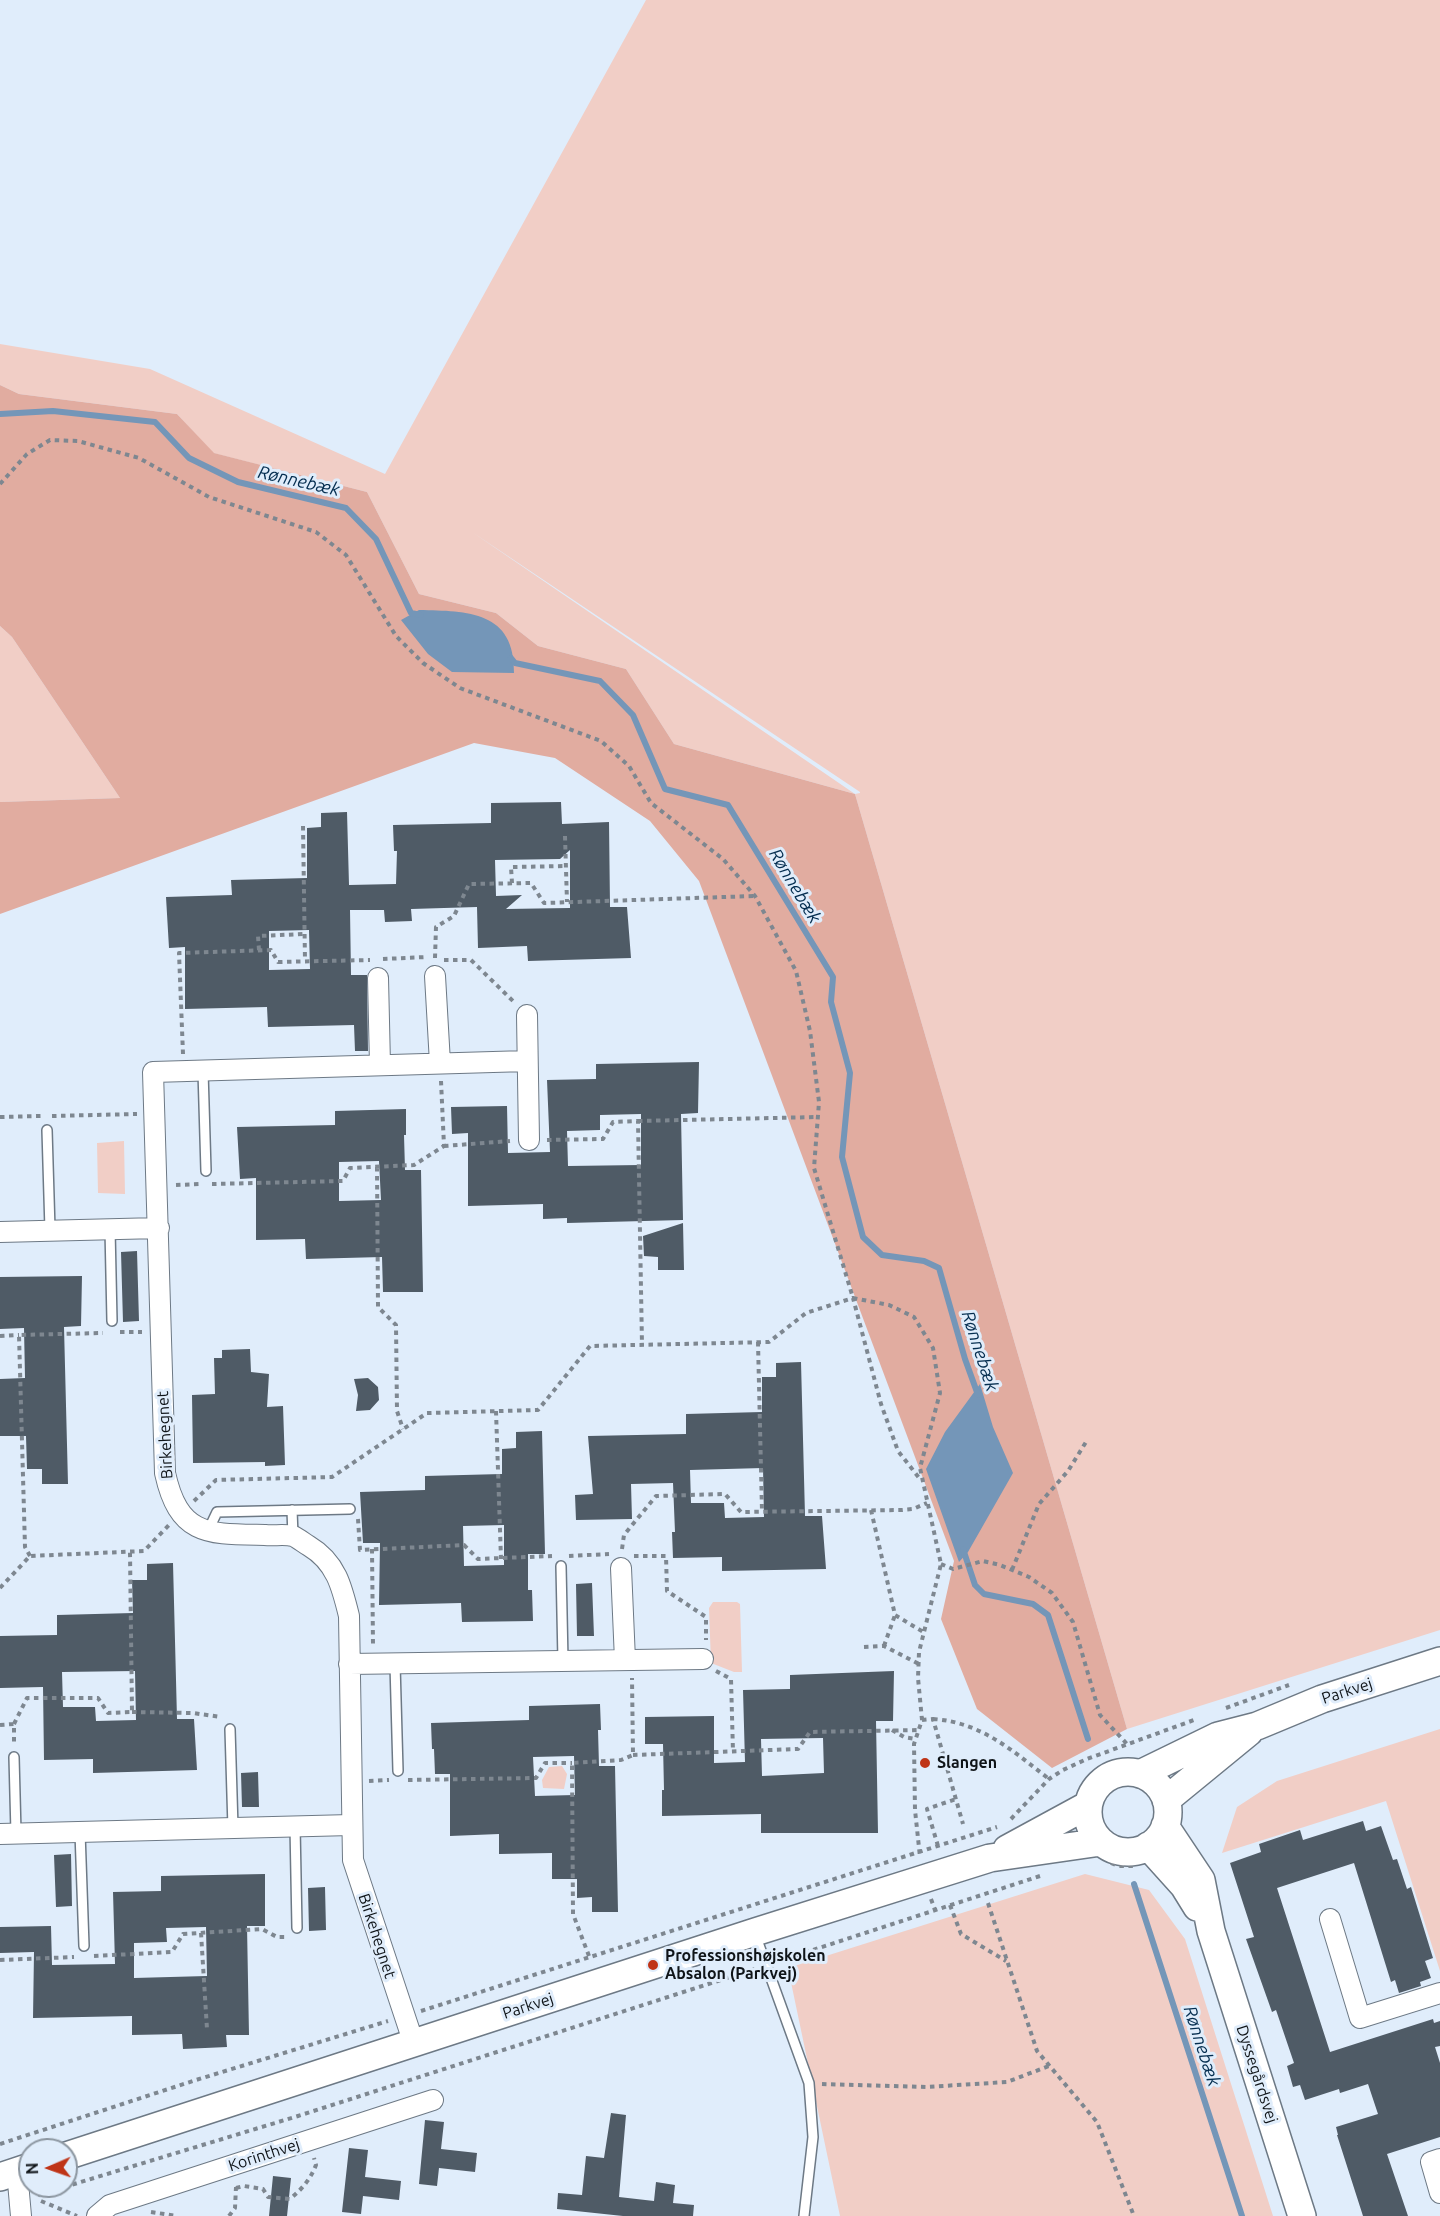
<!DOCTYPE html>
<html>
<head>
<meta charset="utf-8">
<style>
	body { margin:0 }
	#map { position:relative; width:1440px; height:2216px; overflow:hidden; background:#e0edfb; font-family:Ubuntu,sans-serif }
	canvas { display:block }
	.north { position:absolute; left:18px; top:2138px; width:60px; height:60px; box-sizing:border-box; background:#e0edfb; border:2px solid #8c96a0; border-radius:50%; rotate:268deg; font-size:16px; font-weight:700; line-height:24px; text-align:center; color:#0f1418 }
	.north::after { content:''; display:block; margin:auto; width:21px; height:27px; background:#bf3417; clip-path:polygon(50% 0,100% 100%,50% 72%,0 100%) }
</style>
</head>
<body>
<div id="map">
<canvas width="1440" height="2216"></canvas>
<div class="north">N</div>
</div>
<script>
const ctx = document.querySelector('canvas').getContext('2d');
ctx.lineJoin = 'round';
function fillPath(path, color) {
  ctx.fillStyle = color;
  ctx.fill(path, 'evenodd');
}
function trace(path, color, width, dash) {
  ctx.strokeStyle = color;
  ctx.lineWidth = width;
  ctx.lineCap = dash ? 'butt' : 'round';
  ctx.setLineDash(dash || []);
  ctx.stroke(path);
}
function write(font, color, halo, rows, align = 'center') {
  ctx.font = font + ' Ubuntu,sans-serif';
  ctx.lineWidth = 6;
  ctx.setLineDash([]);
  ctx.textBaseline = 'middle';
  ctx.strokeStyle = halo;
  ctx.fillStyle = color;
  for (const [text, x, y, turn = 0] of rows) {
    ctx.save();
    ctx.translate(x, y);
    ctx.rotate((+turn || 0) * Math.PI / 180);
    ctx.textAlign = isNaN(turn) ? turn : align;
    if (halo) ctx.strokeText(text, 0, 0);
    ctx.fillText(text, 0, 0);
    ctx.restore();
  }
}
fillPath(new Path2D(`
	M646,0H1440V1630L1127,1729L855,794L674,744L626,669L538,646L496,613L419,594L367,492L213,453L177,414L19,394L0,385V344L150,369L385,474ZM472,532L860,792V793L855,794Z
	M0,626L12,637L120,798L0,802Z
	M124,1141L125,1194L98,1193L97,1143Z
	M713,1602H737L740,1604L742,1672H734L711,1663L709,1608Z
	M1440,1729V1971L1386,1801L1222,1853L1237,1807L1277,1781Z
	M562,1766L567,1774L564,1789L543,1788L542,1780L549,1767Z
	M1085,1874L1149,1890L1185,1939L1273,2216H840L788,1968Z`), '#f1cec6');
fillPath(new Path2D(`
	M0,385L19,394L177,414L214,453L367,492L419,594L496,613L538,646L626,669L674,744L855,794L1127,1729L1052,1768L977,1709L941,1619L954,1561L699,881L650,821L555,758L474,743L0,914V802L120,798L12,637L0,626Z`), '#e1aca0');
fillPath(new Path2D(`
	M419,610C468,611 515,611 514,673L452,672L428,654L401,620Z
	M980,1384L993,1427L1013,1473L968,1552L959,1562L926,1469L945,1432Z`), '#7496b8');
trace(new Path2D(`
	M0,414L53,411L155,422L189,458L238,482L346,508L376,539L411,613L421,615
	M511,658L515,663L600,681L633,715L665,789L728,805L833,977L831,1002L850,1073L842,1157L863,1237L882,1255L924,1261L939,1268L965,1359L978,1395
	M963,1549L975,1585L984,1594L1033,1604L1048,1615L1088,1739
	M1134,1884L1242,2216`), '#7496b8', 6);
fillPath(new Path2D(`
	M561,802L562,824L609,822L610,907H627L631,958L528,961L527,946L478,948L477,907L411,909L412,921L385,922L384,910H350L351,975H367L368,1051H355L354,1025L268,1027L267,1007L185,1009V947L169,948L166,897L232,895L231,880L307,878V828L321,827V813L347,812L349,885L396,884L397,851H394L393,825L491,823V803ZM570,850V908L506,909L522,895L496,896L495,860L560,859ZM309,930L310,969L269,970V931Z
	M699,1062L698,1113L681,1114L683,1220L567,1223V1218L543,1219V1204L468,1206V1133L452,1134L451,1107L507,1106L508,1153L550,1152L547,1080L596,1079V1064ZM641,1114V1165L568,1166L567,1131L600,1130V1115Z
	M406,1109V1135H404L405,1170H421L423,1292H383L382,1257L306,1259L305,1239L256,1240V1178L240,1179L237,1127L335,1125V1111ZM379,1161L381,1200L339,1201V1162Z
	M683,1223L684,1270H658V1257L644,1256L643,1236Z
	M137,1251L139,1321L123,1322L121,1252Z
	M82,1276L81,1326L64,1327L68,1484H42V1469H27L26,1436H0V1379L25,1378L24,1328L0,1329V1277Z
	M250,1349L251,1372L269,1374L267,1407L283,1406L285,1465L265,1466V1462L193,1463L192,1395L215,1394L214,1358H222V1350Z
	M801,1362L805,1516H822L826,1569L722,1571V1557L673,1558L672,1532H675L673,1483L631,1484L632,1519L576,1520L575,1495L593,1494L588,1436L686,1434V1414L762,1412V1377H776V1363ZM763,1468L764,1517L725,1518L724,1503H691L690,1470Z
	M368,1378L378,1387L379,1400L370,1410L356,1411L358,1395L354,1379Z
	M542,1431L545,1554H528V1590H532L533,1621L462,1622L461,1603L379,1605L380,1543H363L360,1492L425,1490V1476L502,1474V1449L516,1448V1432ZM504,1525V1565L464,1566L463,1526Z
	M173,1563L177,1719H194L197,1770L93,1773V1759L44,1760L43,1687L0,1688V1636L57,1635V1615L133,1613L132,1580H147V1564ZM135,1671L136,1720L96,1721L95,1707H63L62,1672Z
	M592,1583L594,1636H577L576,1584Z
	M894,1671L893,1721H876L878,1833H761V1814L662,1816V1790H664L663,1744H645V1717L714,1716V1763L745,1762L743,1690L790,1689V1675ZM823,1738L824,1773L762,1776L761,1739Z
	M600,1704L601,1730H598L599,1766H615L618,1912H592V1897L577,1898V1879H552V1853L499,1854V1834L450,1836V1774H435L434,1749H432L431,1723L529,1720V1706ZM574,1756L575,1795L535,1796L533,1757Z
	M258,1772L259,1807H242L241,1773Z
	M1363,1821L1366,1831L1381,1826L1393,1860L1397,1859L1407,1889L1411,1887L1433,1958L1425,1961L1431,1978L1420,1982L1421,1986L1399,1993L1395,1980L1391,1982L1354,1863L1277,1888L1330,2052L1433,2019L1434,2023L1440,2021V2046L1435,2047L1440,2063V2137L1387,2154L1408,2216H1363L1337,2135H1338L1336,2127L1378,2114L1368,2084L1340,2093L1339,2089L1305,2100L1300,2085L1293,2087L1287,2066L1294,2063L1276,2010L1272,2012L1246,1939L1254,1937L1230,1863L1261,1852L1259,1844L1300,1830L1303,1840Z
	M71,1854L72,1906L56,1907L54,1855Z
	M265,1874V1926H247L249,2035H226L227,2047L183,2049L182,2034L132,2035V2016L33,2018L34,1952L0,1953V1927L51,1926L52,1965L115,1964L113,1892L161,1891V1876ZM206,1927L207,1976L134,1978V1943L167,1942L166,1928Z
	M325,1887L326,1930L309,1931L308,1888Z
	M611,2113L626,2115L619,2197L654,2201L656,2182L675,2185L673,2203L694,2205L693,2216H623L557,2209L558,2193L582,2195L586,2156L604,2158Z
	M425,2120L444,2122L441,2149L477,2153L475,2172L439,2168L437,2186L419,2184Z
	M349,2148L368,2150L365,2177L401,2181L399,2200L363,2196L361,2214L342,2212Z
	M273,2176L291,2178L287,2216H269Z`), '#4f5b66');
const lane = new Path2D(`
	M203,1071L206,1171
	M47,1130L50,1230
	M110,1229L112,1321
	M292,1510L293,1536
	M208,1531L217,1512L350,1509
	M561,1566L563,1661
	M395,1664L398,1771
	M230,1729L233,1828
	M14,1757L16,1833
	M295,1826L297,1928
	M80,1832L84,1946
	M755,1934L809,2083L813,2137L804,2216`);
const street = new Path2D(`
	M435,976L440,1063
	M378,978L380,1065
	M527,1015L529,1140
	M0,1232L159,1228
	M621,1568L625,1660
	M349,1664L703,1659
	M0,1834L351,1825
	M1330,1919L1360,2018L1440,1993
	M414,2044L353,1860L349,1616C342,1587 336,1562 309,1546C304,1543 298,1538 293,1536C285,1534 273,1536 265,1535C209,1534 179,1537 165,1473L153,1072L527,1061
	M1440,2159L1431,2162L1440,2193
	M17,2171L21,2216
	M97,2216L110,2205L433,2100`);
const secondary = new Path2D(`
	M1088 1812a40 40 0 1 1 80 0a40 40 0 1 1-80 0Z
	M1140,1774L1218,1736L1257,1726L1322,1699L1440,1661
	M1166,1800L1249,1732
	M1165,1826L1201,1880L1211,1931L1302,2216
	M1148,1846L1184,1886L1197,1907
	M1007,1849L1088,1805
	M66,2156L755,1932L990,1858L1101,1842
	M0,2177L30,2167`);
trace(lane, '#6d7985', 12);
trace(street, '#6d7985', 22);
trace(secondary, '#6d7985', 30);
trace(new Path2D(`
	M0,484L27,454L50,440L78,441L139,458L209,497L316,532L346,555L396,636L423,663L460,688L601,741L629,766L651,803L723,859L755,896L796,971L810,1031L819,1102L814,1168L853,1298L889,1305L914,1317L933,1348L940,1393L920,1468L941,1564L919,1652L918,1678L922,1720L914,1744L915,1810L920,1857
	M303,826L305,961
	M565,836L567,902
	M512,883L511,867L566,866
	M259,950L258,936L304,934
	M435,958L436,927L454,916L469,884L531,883L544,903L755,896
	M383,959L427,957
	M444,960H471L515,1003
	M183,1054L179,953L271,950L278,962L370,960
	M52,1116L137,1114
	M0,1117L41,1116
	M638,1121L818,1117
	M547,1140L603,1139L613,1122L638,1121L642,1345
	M444,1146L510,1141
	M377,1167L378,1307L396,1325L397,1411L403,1429
	M212,1184L343,1181L350,1168L414,1165L444,1146L441,1081
	M176,1185L201,1184
	M120,1332H142
	M0,1336L19,1335
	M758,1342L762,1511
	M496,1411L501,1559
	M194,1501L216,1480L332,1477L427,1413L538,1410L590,1346L769,1342L806,1313L853,1298L881,1404L898,1451L920,1479
	M871,1510L895,1615L925,1633
	M358,1519L360,1550L464,1545L478,1559L552,1556
	M372,1549L373,1645
	M622,1549L624,1535L656,1496L725,1494L741,1512L902,1510L913,1509L927,1503
	M30,1556L25,1547L19,1335L103,1333
	M569,1556L609,1554
	M634,1556H666L667,1591L706,1617V1640
	M941,1564L953,1569L983,1561L1000,1565L1029,1577L1052,1593L1073,1622L1100,1715L1127,1744
	M1012,1570L1039,1504L1068,1471L1086,1442
	M0,1588L30,1556L144,1551L169,1525
	M884,1646L895,1615
	M864,1647L884,1646L919,1664
	M716,1671L731,1679L733,1752
	M1226,1708L1289,1685
	M132,1712L193,1713L221,1717
	M933,1719C981,1722 1013,1751 1049,1779
	M922,1720L933,1719L963,1824
	M14,1724L27,1698H98L108,1713L132,1712L130,1552
	M0,1725L14,1724V1745
	M892,1730L904,1737L916,1739
	M633,1755L798,1749L810,1732L920,1730
	M408,1780L536,1778L545,1763H572
	M369,1781L389,1780
	M1011,1819L1049,1779L1063,1770L1087,1759L1194,1720
	M938,1846L927,1809L956,1799
	M1111,1863L1118,1866H1136
	M931,1899L935,1910
	M988,1903L1037,2051L1097,2122L1134,2216
	M950,1905L961,1934L1006,1961
	M201,1933L207,2029
	M94,1956L172,1952L183,1934L262,1929L277,1937H287
	M589,1956L573,1914L572,1763L621,1760L633,1755L632,1678
	M0,1960L74,1957
	M779,1961L1040,1876
	M421,2011L997,1827
	M822,2084L926,2087L1007,2082L1049,2066
	M0,2144L196,2080L388,2021
	M236,2188L244,2186L263,2189L268,2197L290,2199C302,2189 310,2180 316,2165L314,2158
	M38,2195L298,2116L755,1969
	M41,2201L77,2216
	M151,2212L177,2216
	M229,2216L235,2208L236,2187`), '#7e8790', 4, [4.5, 4.5]);
trace(lane, '#fff', 9);
trace(street, '#fff', 20);
trace(secondary, '#fff', 27);
for (const [x, y, r, color] of [
	[925,1763,6,"#bf3417"],
	[653,1965,6,"#bf3417"]
]) {
  const dot = new Path2D();
  dot.arc(x, y, r, 0, 2 * Math.PI);
  ctx.fillStyle = color;
  ctx.fill(dot);
  trace(dot, '#e0edfb', 2);
}
write('16px', '#0f1418', '#e0edfb', [
	["Birkehegnet",165,1435,-93],
	["Parkvej",1347,1691,-18],
	["Birkehegnet",377,1936,72],
	["Parkvej",528,2006,-18],
	["Dyssegårdsvej",1257,2074,72],
	["Korinthvej",264,2155,-18]
]);
write('bold 16px', '#0f1418', '#e0edfb', [
	["Slangen",937,1763],
	["Professionshøjskolen",665,1956],
	["Absalon (Parkvej)",665,1974]
], 'left');
write('italic 18px', '#042d4f', '#e0edfb', [
	["Rønnebæk",299,481,13],
	["Rønnebæk",795,886,59],
	["Rønnebæk",980,1351,72],
	["Rønnebæk",1202,2046,72]
]);
</script>
</body>
</html>
